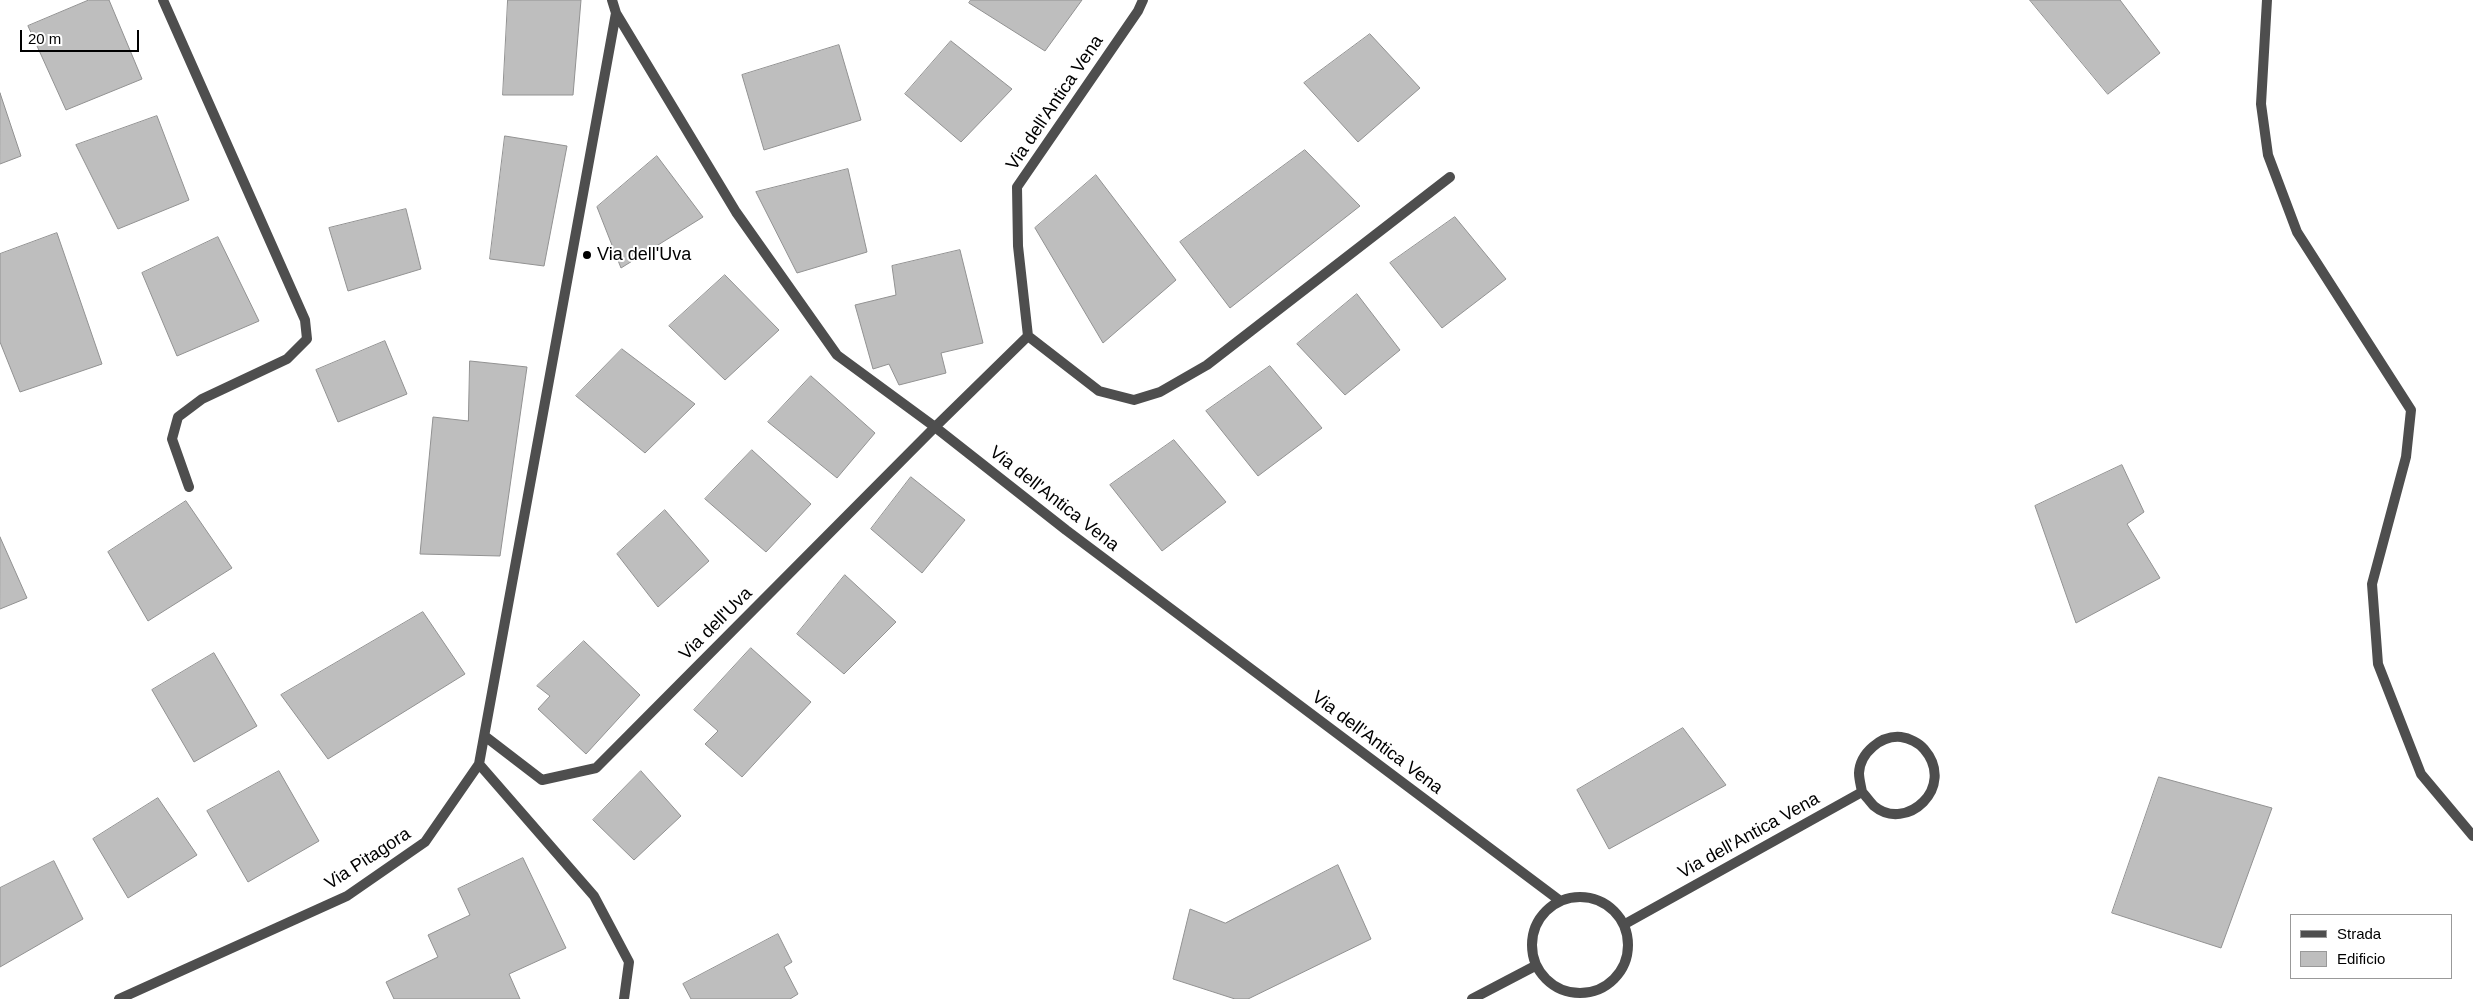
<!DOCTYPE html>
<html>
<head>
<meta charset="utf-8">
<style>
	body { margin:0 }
	#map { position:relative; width:2473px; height:999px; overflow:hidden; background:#fff; font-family:Helvetica,sans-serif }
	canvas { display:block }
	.legend { position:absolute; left:2290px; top:914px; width:162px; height:65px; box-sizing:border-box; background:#fff; border:1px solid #999; margin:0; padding:6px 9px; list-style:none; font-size:15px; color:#000 }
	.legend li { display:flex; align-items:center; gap:10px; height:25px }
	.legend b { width:25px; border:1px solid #999 }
	.scale { position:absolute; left:20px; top:30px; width:119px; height:22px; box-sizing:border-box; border:2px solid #000; border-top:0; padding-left:6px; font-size:15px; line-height:18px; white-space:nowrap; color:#000; -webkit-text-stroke:4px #fff; paint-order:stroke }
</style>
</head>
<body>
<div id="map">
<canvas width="2473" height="999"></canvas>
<ul class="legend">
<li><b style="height:6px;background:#4e4e4e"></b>Strada</li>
<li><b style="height:14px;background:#bebebe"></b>Edificio</li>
</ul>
<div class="scale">20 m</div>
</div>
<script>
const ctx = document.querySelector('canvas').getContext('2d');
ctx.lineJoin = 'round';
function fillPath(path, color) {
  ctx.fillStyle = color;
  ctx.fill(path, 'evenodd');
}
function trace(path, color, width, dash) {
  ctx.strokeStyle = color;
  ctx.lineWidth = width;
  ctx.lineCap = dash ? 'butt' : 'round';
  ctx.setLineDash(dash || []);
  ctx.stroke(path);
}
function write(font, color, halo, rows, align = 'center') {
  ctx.font = font + ' Helvetica,sans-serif';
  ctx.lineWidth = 4;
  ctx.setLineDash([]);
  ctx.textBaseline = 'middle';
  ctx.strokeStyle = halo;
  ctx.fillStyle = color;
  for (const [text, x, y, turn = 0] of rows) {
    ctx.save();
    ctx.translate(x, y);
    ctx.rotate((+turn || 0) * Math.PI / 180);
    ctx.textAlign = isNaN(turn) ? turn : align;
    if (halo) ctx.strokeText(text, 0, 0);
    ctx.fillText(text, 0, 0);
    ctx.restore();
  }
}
const building = new Path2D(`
	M89,0H109L142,79L66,110L28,26Z
	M508,0H581L573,95H503Z
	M971,0H1082L1045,51L969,3Z
	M2030,0H2120L2160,53L2108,94Z
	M1370,34L1420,88L1358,142L1304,83Z
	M951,41L1012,89L961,142L905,94Z
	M839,45L861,120L764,150L742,75Z
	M0,93L21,156L0,164Z
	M157,116L189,200L118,229L76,145Z
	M505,136L567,146L544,266L490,259Z
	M1305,150L1360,206L1230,308L1180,242Z
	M657,156L703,217L621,268L597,207Z
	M848,169L867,252L797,273L756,192Z
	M1096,175L1176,280L1103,343L1035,228Z
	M406,209L421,269L348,291L329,228Z
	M1455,217L1506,279L1442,328L1390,263Z
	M57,233L102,364L20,392L0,342V254Z
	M218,237L259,321L177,356L142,273Z
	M960,250L983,343L941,353L946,373L899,385L889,364L873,369L855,305L896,295L892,266Z
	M725,275L779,330L725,380L669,326Z
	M1357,294L1400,350L1345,395L1297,344Z
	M385,341L407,394L338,422L316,370Z
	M622,349L695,404L645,453L576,396Z
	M470,361L527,367L500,556L420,554L433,417L468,421Z
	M1270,366L1322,428L1258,476L1206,411Z
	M811,376L875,433L837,478L768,422Z
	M1174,440L1226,502L1162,551L1110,485Z
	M752,450L811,504L766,552L705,499Z
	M2122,465L2144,512L2127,524L2160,578L2076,623L2035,506Z
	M911,477L965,520L922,573L871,529Z
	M186,501L232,568L148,621L108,552Z
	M665,510L709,561L658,607L617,554Z
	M0,537L27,598L0,609Z
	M845,575L896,622L844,674L797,634Z
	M423,612L465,674L328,759L281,695Z
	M584,641L640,695L586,754L538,709L550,696L537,686Z
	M751,648L811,702L742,777L705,744L718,731L694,710Z
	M214,653L257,726L194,762L152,690Z
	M1683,728L1726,785L1609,849L1577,790Z
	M279,771L319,841L248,882L207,811Z
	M641,771L681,816L634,860L593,820Z
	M2159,777L2272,808L2221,948L2112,913Z
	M158,798L197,855L128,898L93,839Z
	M523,858L566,948L509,974L520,999H394L386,982L438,957L428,935L470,915L458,889Z
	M54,861L83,919L0,967V888Z
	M1338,865L1371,939L1248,999H1235L1173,979L1190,909L1225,923Z
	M778,934L792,962L784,967L798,994L790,999H691L683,984Z`);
fillPath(building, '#bebebe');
trace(building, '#929292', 1);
trace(new Path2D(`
	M163,0L305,320L307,339L287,359L202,399L178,417L172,439L189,487`), '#4e4e4e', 10);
trace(new Path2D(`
	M1143,0L1138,11L1017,187L1018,246L1028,336L935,427L1066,530L1559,900
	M2267,0L2261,104L2268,155L2297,232L2411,410L2406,457L2372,584L2378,664L2421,774L2473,836
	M1028,336L1099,391L1134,400L1160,392L1207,365L1450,177
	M486,737L542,780L596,768L935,427L837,355L736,212L616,13
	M479,764L594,896L629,962L624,999
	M1532 945a48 48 0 1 1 96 0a48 48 0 1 1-96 0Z
	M1625,924L1862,792C1866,796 1870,802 1874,806C1906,833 1957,787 1924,749C1919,743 1909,738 1901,737C1881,735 1860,753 1859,773C1859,779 1861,786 1862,792
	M119,999L347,896L425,842L479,764L616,13L612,0
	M1472,999L1535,966`), '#4e4e4e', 10);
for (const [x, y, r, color] of [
	[587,255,5,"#000"]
]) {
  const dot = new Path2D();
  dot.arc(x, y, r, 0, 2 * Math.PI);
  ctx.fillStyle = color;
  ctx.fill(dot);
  trace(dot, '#fff', 2);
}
write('18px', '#000', '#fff', [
	["Via dell'Antica Vena",1055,103,-56],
	["Via dell'Antica Vena",1054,499,38],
	["Via dell'Uva",716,624,-45],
	["Via dell'Antica Vena",1377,743,37],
	["Via dell'Antica Vena",1749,836,-29],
	["Via Pitagora",368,859,-33]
]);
write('18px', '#000', '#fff', [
	["Via dell'Uva",597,255]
], 'left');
</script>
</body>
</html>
